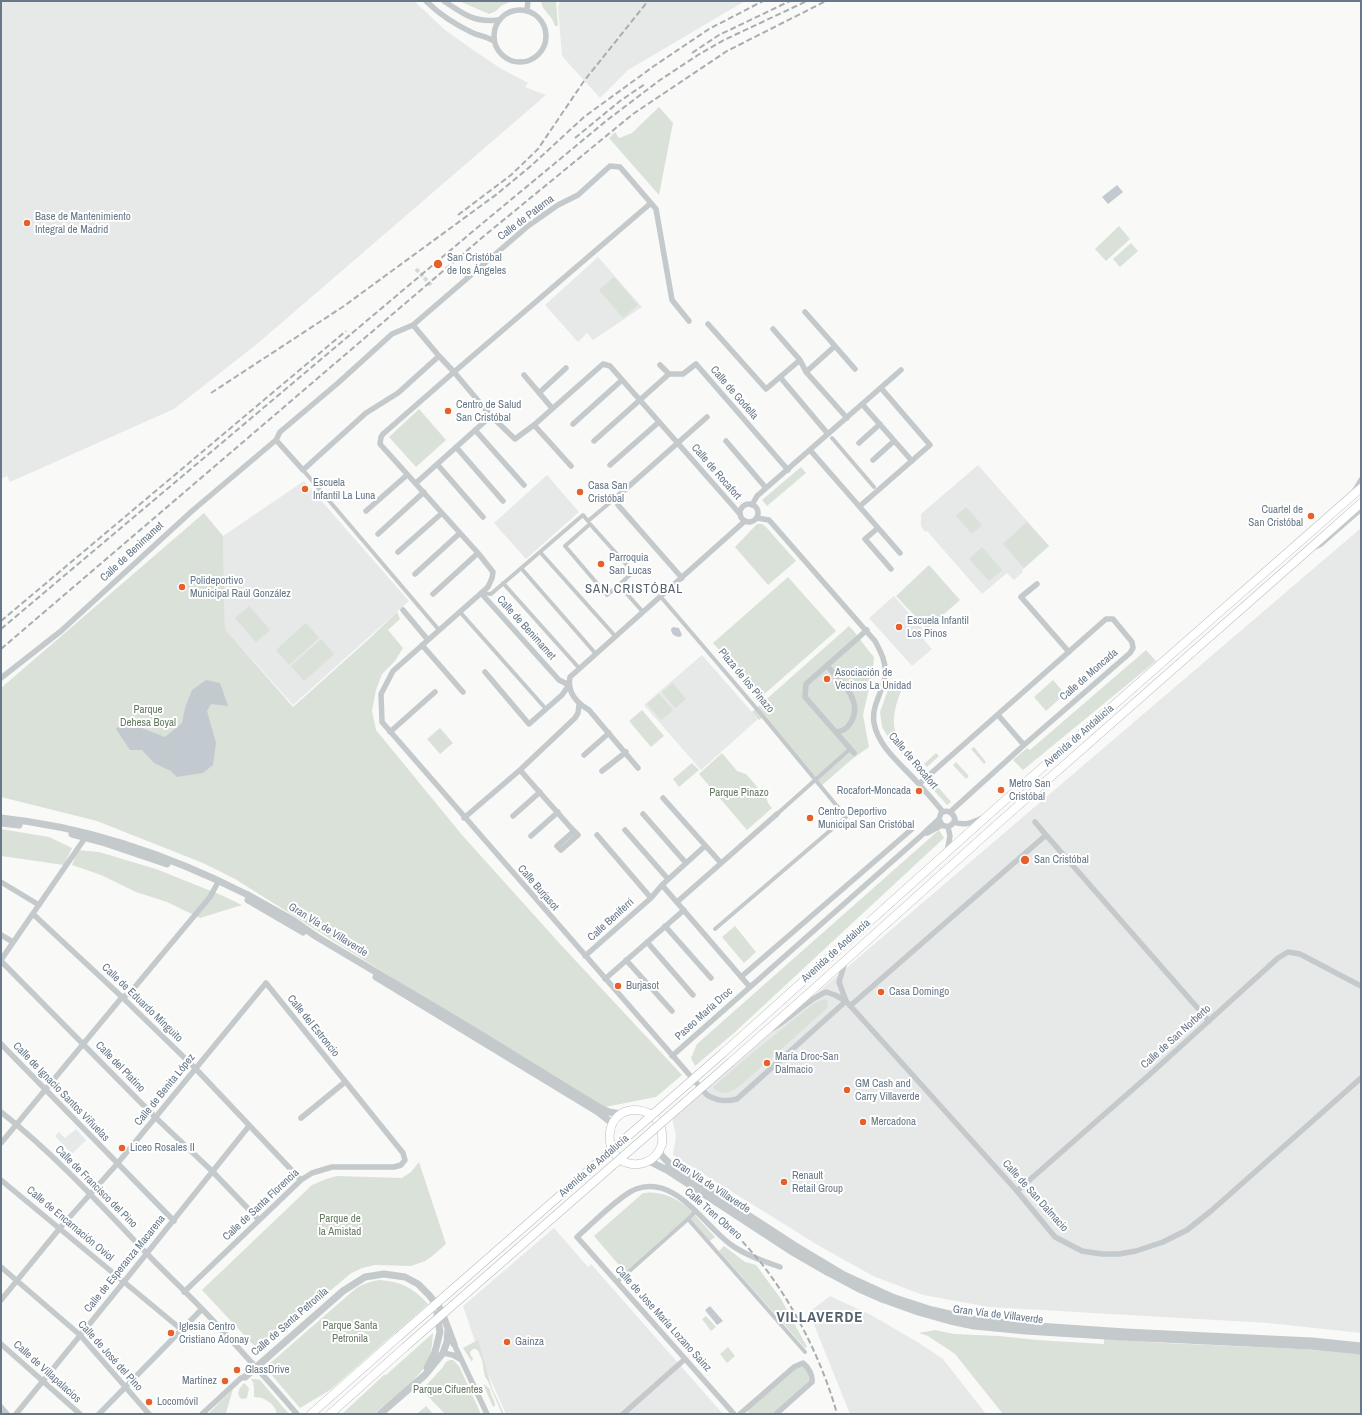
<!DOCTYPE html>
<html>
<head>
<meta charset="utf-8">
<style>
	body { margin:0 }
	#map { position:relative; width:1362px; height:1415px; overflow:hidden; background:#f9f9f7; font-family:"Archivo Narrow",sans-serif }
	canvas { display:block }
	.frame { position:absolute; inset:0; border:2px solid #677888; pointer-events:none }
</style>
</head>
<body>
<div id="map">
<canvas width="1362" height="1415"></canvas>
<div class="frame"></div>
</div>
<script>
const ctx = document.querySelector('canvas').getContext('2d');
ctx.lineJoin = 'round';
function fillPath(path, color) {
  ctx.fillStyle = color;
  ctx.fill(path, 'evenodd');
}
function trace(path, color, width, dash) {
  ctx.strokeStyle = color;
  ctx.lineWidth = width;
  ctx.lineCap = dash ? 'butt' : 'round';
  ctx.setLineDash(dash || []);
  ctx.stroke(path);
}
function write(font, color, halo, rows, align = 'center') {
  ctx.font = font + ' "Archivo Narrow",sans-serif';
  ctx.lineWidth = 4;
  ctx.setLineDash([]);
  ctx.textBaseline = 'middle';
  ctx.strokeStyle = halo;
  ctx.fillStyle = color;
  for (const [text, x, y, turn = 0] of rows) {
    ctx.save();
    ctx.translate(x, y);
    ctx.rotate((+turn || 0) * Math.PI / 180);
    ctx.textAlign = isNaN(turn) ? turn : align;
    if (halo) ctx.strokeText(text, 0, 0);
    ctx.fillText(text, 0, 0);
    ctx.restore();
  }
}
fillPath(new Path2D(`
	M1,1H414L445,30L476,52L500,68L528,83L525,87L546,95L257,344L174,409L10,482L7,476L1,479Z
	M560,1H745L628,70L600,98L562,56L558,7Z
	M598,257L642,307L593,340L587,333L578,342L545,305Z
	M978,465L1049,546L1022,570L1023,572L1014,580L1007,573L982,594L927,531L925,532L921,526V514Z
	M547,475L579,512L526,559L494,523Z
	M304,481L409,601L293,705L225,629L223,536Z
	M1361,528V1333L1268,1323L989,1307L923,1295L873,1276L816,1244L673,1155L676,1136L672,1117Z
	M894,596L929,636L924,640L932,649L912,666L869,618Z
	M702,655L758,719L701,770L644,705Z
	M76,1129L86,1140L72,1154L55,1136L59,1132L65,1138Z
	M554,1228L588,1267L591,1264L723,1414H506L480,1356L463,1306Z
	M830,1296L871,1315L919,1343L943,1359L986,1414H850L809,1312Z`), '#e7e8e8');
fillPath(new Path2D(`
	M459,1H512L501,6L496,11L489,14Z
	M541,1H556L558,26H555C553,16 542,11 541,1Z
	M659,107L673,123L659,195L609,138L615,132L619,138L632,133Z
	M1119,226L1130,239L1106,261L1095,249Z
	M1131,243L1138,251L1120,267L1113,259Z
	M614,277L638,305L623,318L599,290Z
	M419,409L446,440L416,467L389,437Z
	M801,467L806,473L767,506L762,500Z
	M966,507L982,525L972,534L956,516Z
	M204,513L223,536L225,629L293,707L369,639L397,612L400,619L388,630L403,648L395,661L382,674L376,690L372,711L376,730L462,835L561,945L682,1075L656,1097L600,1108L235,879L203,863L97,821L1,797V688Z
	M1027,522L1049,546L1024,568L1003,544Z
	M757,524H762L766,527L796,561L768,585L735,547Z
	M982,547L1002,570L989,581L969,559Z
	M929,565L960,600L927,629L896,596Z
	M788,577L836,631L761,697L713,643Z
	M249,606L270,630L256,642L235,618Z
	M306,623L319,638L289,665L276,650Z
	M849,626C858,635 865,647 874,657L873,671L863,715L869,747L851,760L820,787L763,717L759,720L752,712Z
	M321,639L334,654L304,681L291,666Z
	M1146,650L1156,661L1023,770L1013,760L1027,748L1030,750Z
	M1053,680L1065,694L1046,711L1034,697Z
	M673,683L686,699L675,708L662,692Z
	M889,687L901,691C897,701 893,714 894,725C896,742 916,760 926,772L915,769L890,740L882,727L880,712Z
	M659,694L673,710L661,720L647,704Z
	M642,710L664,736L651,747L629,721Z
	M440,728L453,743L440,754L427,739Z
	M974,747L986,762L984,764L971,749Z
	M722,753L737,771L746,774L766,797L768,803L772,808L747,830L699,774Z
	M936,753L939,756L927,767L924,764Z
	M956,762L969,776L966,779L953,765Z
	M692,763L699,770L679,787L673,779Z
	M933,781L951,802L947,805L932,788Z
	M1,829L49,837L72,848L64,865L1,856Z
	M939,830L944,838L734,1033L695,1066L691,1058L697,1044Z
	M78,850L99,852L156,869L221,895L242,905L200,918L167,902L136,892L101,875L72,865Z
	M735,926L756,952L744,963L722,937Z
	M825,999L828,1001L827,1008L742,1084C733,1091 722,1098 713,1087L755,1051L813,1004Z
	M419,1162L446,1244L431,1257L425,1261L411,1266L375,1265L362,1268L350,1274L259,1351L202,1290L312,1185L326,1179L337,1176L402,1178L411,1172Z
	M643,1193C662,1190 679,1199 693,1212L625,1272L594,1236Z
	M695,1215L715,1237L710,1241L690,1219Z
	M724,1246L745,1262L756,1265L781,1299L807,1347L805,1348L719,1251Z
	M379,1280C400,1281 414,1288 428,1304L330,1390L300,1408L269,1372L268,1369V1365L353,1291C361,1284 369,1282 379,1280Z
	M706,1316L716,1327L711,1331L702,1319Z
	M935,1330L954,1334L999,1336L1037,1340L1104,1344V1339L1163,1343L1302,1349L1361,1354V1414H1003L955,1354L928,1336L919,1333Z
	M433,1333C432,1343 432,1353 428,1361C417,1382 391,1399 374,1414H342L384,1375H386Z
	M478,1340L492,1388L504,1414H502L488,1381C480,1372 487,1358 476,1349H473L470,1352L471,1356L473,1358L472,1362L463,1348Z
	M728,1347L735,1356L727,1363L720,1354Z
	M450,1360H453L459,1366L481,1414H445L422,1390L443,1367L446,1362Z
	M799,1365L806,1367L810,1380L774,1414H750L747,1411Z
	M251,1379H255L260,1380L289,1414H277C275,1403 264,1397 254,1397V1387L253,1385L254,1384Z
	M244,1383L249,1388L247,1398L243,1399L240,1398C236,1392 240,1388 244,1383Z
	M484,1384L490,1389C490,1395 495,1399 495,1406L493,1407L484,1386Z
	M233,1389L226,1413L225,1414H208Z
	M426,1406L433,1414H417Z`), '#dae1d8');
fillPath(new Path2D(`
	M1117,185L1123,192L1108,204L1102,197Z
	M673,627L679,628L682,635L680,637C675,637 671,634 671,629Z
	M206,680L220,683L228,706L211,704L207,711L216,743L213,765L203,773L177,777L171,771L154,763L142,750H130L116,729L124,721L165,737L182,723L185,708L192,690Z
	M710,1306L723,1321L717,1325L705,1310Z`), '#c2cad0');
trace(new Path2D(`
	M416,269L432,286`), '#d4d9db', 4, [4, 2]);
const primary = new Path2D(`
	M723,1053L994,810L1361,488
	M731,1062L808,994L1003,819L1306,552L1361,503
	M652,1115C662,1124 663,1132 662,1144
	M612,1150L620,1160
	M311,1414L398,1337
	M330,1414L405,1347`);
trace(primary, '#b8bcc0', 9);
trace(new Path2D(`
	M832,438L874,487
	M303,470L439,630
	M540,552L616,637
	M521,568L596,654
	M503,583L579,668
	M619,585L633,572L590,524L565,546L607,595L619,585L643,612
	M482,593L491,594L583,515L588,521L619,495
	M661,597L756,708L846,817L715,929
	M460,612L546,709
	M777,814L850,749
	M688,1219L696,1211
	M617,1282L688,1219L805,1352`), '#c4c9cc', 4);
trace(new Path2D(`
	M426,1C439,14 456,25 473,33C480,36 487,37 494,41
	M444,1C463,14 475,23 498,20
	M494 36a26 26 0 1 1 52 0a26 26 0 1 1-52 0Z
	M527,10L528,1
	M651,203L454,372L491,416L515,439L534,425L603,364L610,366L740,514
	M805,312L835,346L806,372
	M708,324L766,389L780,377L828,434
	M413,325L439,356L398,393L366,413L303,470L276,440L280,432L338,383L392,334L413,325L528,226L558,205L578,195L610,166L620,167L656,209L672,300L689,321
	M773,329L800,360L780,377
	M835,346L855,369
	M439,356L454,372L383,434L381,437L380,444L478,553L493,572L492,578L488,587L393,671L381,694L382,722L707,1095C718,1101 725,1102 737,1099L846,1001
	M800,360L806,372L847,418
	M660,365L669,374
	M524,375L552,408
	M539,393L566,368
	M862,404L912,461
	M573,424L622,380
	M534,425L571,466
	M475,430L524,485
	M594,441L669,374H683L696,364L788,470
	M726,441L766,488
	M859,443L880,424
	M456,447L503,501
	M810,450L900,553
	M873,460L894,441
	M437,464L483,517
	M610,465L659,422
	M416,483L491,416
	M1354,492L1361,480
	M740 513a9 9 0 1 1 18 0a9 9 0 1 1-18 0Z
	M752,505L757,496L901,370
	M860,506L930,445L881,388
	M366,511L407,475
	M757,518L769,520L875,641C881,652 887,664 885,676C883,692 871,706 874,723C878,747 902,765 917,782C926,792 935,802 943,812
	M878,528L865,539L891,569
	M378,534L424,492
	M1315,547L1321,544L1361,509
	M398,552L442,513
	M415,574L460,533
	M682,578L618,505L619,495L707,417
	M1037,584L1021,597L1069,652
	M481,593L559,680L569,685
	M433,594L478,553
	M403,610L428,640
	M422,645L463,692
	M827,666C840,680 864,701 851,722C847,729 843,731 836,732
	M485,672L529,724L562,695L569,685
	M1,678L61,631L192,511L276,440
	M998,715L1024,745
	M390,732L435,692
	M854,753L805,697L806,684L867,630
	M584,755L609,733
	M638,768L589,710C577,703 567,692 570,677L745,521
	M520,770L572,829L578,835L561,850L557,846L574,831
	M602,771L626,752
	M919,784L1106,619H1113L1132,642L1133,648L1130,653L1024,745L950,812
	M663,798L720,862
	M643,814L686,863
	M513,816L540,792
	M464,818L520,770L575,718L578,713L579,705
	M954,822C964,826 972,823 982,818
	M1035,822L1046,835
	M625,830L668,879
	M927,833L942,825
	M597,835L651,898
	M531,836L558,812
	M947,852L950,836L948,827
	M1,882L39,905
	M662,885L749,986
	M677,902L777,814
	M33,914L122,997L195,1068L301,1180
	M665,926L711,978
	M1,935L13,942
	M647,942L693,995
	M585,956L651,898L662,885L705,846
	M1,960L85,838
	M626,960L672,1011
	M1,961L155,1117L212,1171L259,1220
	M845,962L839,982L846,1001
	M741,977L912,829
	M605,979L684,910
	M850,1006L1046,835L1209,1021
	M773,1028C792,1018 806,1000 826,992L835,995L846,1001L1017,1191L1055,1237L1082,1251L1102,1254H1119L1136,1251L1163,1242L1187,1230L1211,1211L1361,1078
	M1,1044L174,1221
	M672,1056L922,835L939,819L941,813C947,809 953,812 955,819C953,826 948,828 942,825L939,819
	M1,1112C58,1157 105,1210 155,1262C171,1278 188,1294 204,1311C236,1345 267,1379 297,1414
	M301,1118L345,1082
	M1,1143L118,1002L122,997L129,994L210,897L217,884
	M1,1180L182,1330
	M1017,1191L1148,1076L1278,958L1288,952L1300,954L1361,986
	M1,1267L80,1335L149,1414
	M1,1300L60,1228L117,1164L266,983L403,1153L405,1160L401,1165L394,1167H332L312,1173L301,1180L184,1292
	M1,1344L80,1414
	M454,1344L487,1414
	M443,1353L453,1355L460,1359
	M1,1407L7,1414
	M16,1414L127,1278L249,1126
	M99,1414L202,1309
	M202,1414L241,1378L245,1377
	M623,1414L685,1359
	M734,1414L577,1237C591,1225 620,1195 636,1189C676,1175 703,1224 730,1244C745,1255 763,1261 780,1267
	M740,1414L794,1367L803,1363C808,1367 813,1375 812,1382L776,1414`), '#c4c9cc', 5.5);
trace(new Path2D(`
	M1,818C88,827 171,856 248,895
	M1,823L19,825
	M72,834L102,842L167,864
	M827,1272L859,1289L882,1299
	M427,1368L435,1352L440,1332L437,1314
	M245,1377L343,1291L365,1277L384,1274L405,1277L418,1284L429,1295L441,1310L454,1344
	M380,1414L425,1375L443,1353L447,1342L448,1330`), '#c4c9cc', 7);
trace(primary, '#fff', 8);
trace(new Path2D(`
	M692,53L719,35L790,1
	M575,138L620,101L645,84
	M458,215L511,175L538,149L584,81L648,1
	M211,393L344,306L497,194L532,165L584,117L654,66L709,29L763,1
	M1,621L346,331
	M1,629L478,227L606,121L660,80L698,55L724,40L807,1
	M1,649L484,236L633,114L727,51L826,1
	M666,1165C697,1196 729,1225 757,1258C792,1300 823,1362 837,1414`), '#a7adb3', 2, [6, 3]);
const primaryBridge = new Path2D(`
	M612,1150C602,1121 625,1100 652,1115
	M620,1160C637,1169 656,1163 662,1144
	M398,1337L723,1053
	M405,1347L731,1062`);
trace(primaryBridge, '#b8bcc0', 9, []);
trace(new Path2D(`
	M248,895L291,919L317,937L470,1028L600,1108L609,1112L621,1114
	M248,900L303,932
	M376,977L598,1112L612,1123
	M660,1149L661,1155L671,1165L794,1245L844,1275L892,1297L932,1310L972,1319L1024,1325L1125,1332L1312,1341L1361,1346
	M649,1161L667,1170L794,1253L827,1272
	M882,1299L918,1312L950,1321L974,1326L1026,1331L1122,1337L1310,1346L1361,1351`), '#c4c9cc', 7);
trace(primaryBridge, '#fff', 8);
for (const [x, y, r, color] of [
	[27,223,4,"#e75f29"],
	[438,264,5,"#e75f29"],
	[448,411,4,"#e75f29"],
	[305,489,4,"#e75f29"],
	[580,492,4,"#e75f29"],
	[1311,516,4,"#e75f29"],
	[601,564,4,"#e75f29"],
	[182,587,4,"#e75f29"],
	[899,627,4,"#e75f29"],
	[827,679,4,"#e75f29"],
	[1001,790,4,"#e75f29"],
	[919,791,4,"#e75f29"],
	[810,818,4,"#e75f29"],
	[1025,860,5,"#e75f29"],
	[618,986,4,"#e75f29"],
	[881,992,4,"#e75f29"],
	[767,1063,4,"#e75f29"],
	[847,1090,4,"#e75f29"],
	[863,1122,4,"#e75f29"],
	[122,1148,4,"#e75f29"],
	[784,1182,4,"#e75f29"],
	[171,1333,4,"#e75f29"],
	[507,1342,4,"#e75f29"],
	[237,1370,4,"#e75f29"],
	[225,1381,4,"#e75f29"],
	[149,1402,4,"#e75f29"]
]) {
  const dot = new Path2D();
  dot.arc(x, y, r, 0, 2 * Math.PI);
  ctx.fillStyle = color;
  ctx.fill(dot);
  trace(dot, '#fff', 1.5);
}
write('11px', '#677888', '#fff', [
	["Base de Mantenimiento",35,217],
	["Integral de Madrid",35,230],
	["San Cristóbal",447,258],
	["de los Ángeles",447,271],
	["Centro de Salud",456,405],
	["San Cristóbal",456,418],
	["Escuela",313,483],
	["Infantil La Luna",313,496],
	["Casa San",588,486],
	["Cristóbal",588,499],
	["Cuartel de",1303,510,"right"],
	["San Cristóbal",1303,523,"right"],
	["Parroquia",609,558],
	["San Lucas",609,571],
	["Polideportivo",190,581],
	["Municipal Raúl González",190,594],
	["Escuela Infantil",907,621],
	["Los Pinos",907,634],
	["Asociación de",835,673],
	["Vecinos La Unidad",835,686],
	["Metro San",1009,784],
	["Cristóbal",1009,797],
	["Rocafort-Moncada",911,791,"right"],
	["Centro Deportivo",818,812],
	["Municipal San Cristóbal",818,825],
	["San Cristóbal",1034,860],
	["Burjasot",626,986],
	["Casa Domingo",889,992],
	["María Droc-San",775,1057],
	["Dalmacio",775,1070],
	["GM Cash and",855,1084],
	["Carry Villaverde",855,1097],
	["Mercadona",871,1122],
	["Liceo Rosales II",130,1148],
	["Renault",792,1176],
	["Retail Group",792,1189],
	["Iglesia Centro",179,1327],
	["Cristiano Adonay",179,1340],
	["Gainza",515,1342],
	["GlassDrive",245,1370],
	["Martínez",217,1381,"right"],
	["Locomóvil",157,1402]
], 'left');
write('11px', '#677888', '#fff', [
	["Calle de Paterna",526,218,-37],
	["Calle de Godella",734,393,49],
	["Calle de Rocafort",716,472,49],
	["Calle de Benimamet",132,552,-43],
	["Calle de Benimamet",526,628,48],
	["Calle de Moncada",1089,675,-41],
	["Plaza de los Pinazo",746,681,50],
	["Avenida de Andalucía",1079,736,-41],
	["Calle de Rocafort",913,761,50],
	["Calle Burjasot",538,888,49],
	["Calle Beniferri",611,920,-42],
	["Gran Vía de Villaverde",328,930,32],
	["Avenida de Andalucía",836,951,-42],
	["Calle de Eduardo Minguito",142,1003,44],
	["Paseo María Droc",704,1014,-42],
	["Calle del Estroncio",313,1026,51],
	["Calle de San Norberto",1176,1037,-42],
	["Calle del Platino",120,1067,46],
	["Calle de Benita López",165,1090,-51],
	["Calle de Ignacio Santos Viñuelas",61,1092,46],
	["Avenida de Andalucía",594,1166,-41],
	["Gran Vía de Villaverde",711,1186,33],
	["Calle de Francisco del Pino",96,1187,45],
	["Calle de San Dalmacio",1035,1196,48],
	["Calle de Santa Florencia",261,1205,-43],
	["Calle Tren Obrero",713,1214,41],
	["Calle de Encarnación Oviol",70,1224,40],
	["Calle de Esperanza Macarena",125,1264,-51],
	["Gran Vía de Villaverde",998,1315,7],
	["Calle de Jose María Lozano Sainz",663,1319,48],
	["Calle de Santa Petronila",290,1322,-41],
	["Calle de José del Pino",110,1356,48],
	["Calle de Villapalacios",47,1372,42]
]);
write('11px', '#667a63', '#fff', [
	["Parque",148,710],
	["Dehesa Boyal",148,723],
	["Parque Pinazo",739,793],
	["Parque de",340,1219],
	["la Amistad",340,1232],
	["Parque Santa",350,1326],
	["Petronila",350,1339],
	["Parque Cifuentes",448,1390]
]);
ctx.letterSpacing = '1px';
write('13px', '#56616d', '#fff', [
	["SAN CRISTÓBAL",634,590]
]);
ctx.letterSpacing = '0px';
ctx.letterSpacing = '1px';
write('bold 15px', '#56616d', '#fff', [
	["VILLAVERDE",820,1318]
]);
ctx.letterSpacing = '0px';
</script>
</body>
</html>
